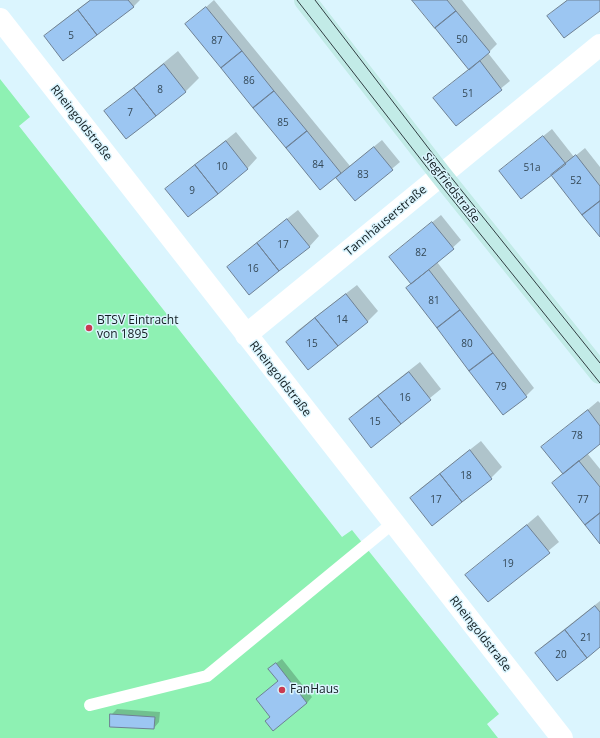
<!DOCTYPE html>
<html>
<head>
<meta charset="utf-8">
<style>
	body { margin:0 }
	canvas { display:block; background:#dbf5fe }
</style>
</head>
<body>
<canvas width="600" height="738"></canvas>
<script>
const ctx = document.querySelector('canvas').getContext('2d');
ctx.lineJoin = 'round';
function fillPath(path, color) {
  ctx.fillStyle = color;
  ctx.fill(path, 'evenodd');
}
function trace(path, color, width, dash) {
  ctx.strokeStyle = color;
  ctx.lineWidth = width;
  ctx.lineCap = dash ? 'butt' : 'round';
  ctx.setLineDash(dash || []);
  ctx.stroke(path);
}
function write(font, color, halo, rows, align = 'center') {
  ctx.font = font + ' "Open Sans",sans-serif';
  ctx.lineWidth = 3;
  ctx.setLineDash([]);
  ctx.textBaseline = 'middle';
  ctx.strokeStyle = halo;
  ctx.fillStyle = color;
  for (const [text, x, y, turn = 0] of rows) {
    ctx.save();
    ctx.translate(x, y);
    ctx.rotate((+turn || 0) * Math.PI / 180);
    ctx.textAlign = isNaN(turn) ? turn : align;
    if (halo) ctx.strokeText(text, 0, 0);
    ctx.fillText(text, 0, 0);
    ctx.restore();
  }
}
fillPath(new Path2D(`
	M0,79L30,117L19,126L342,537L352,530L499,714L487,724L498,738H0Z`), '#8ef1b3');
fillPath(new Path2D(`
	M90,0H140L133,7L45,36L56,26Z
	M214,0L350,166L382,140L400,162L355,200L336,176L187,24Z
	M413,0H462L497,44L488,53L510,81L456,125L435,98L469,69Z
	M567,0H600V9L548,16Z
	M178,51L199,78L186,91L127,138L105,111Z
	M552,129L574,157L585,148L600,167V235L551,174L500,171Z
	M236,132L257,158L247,169L167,189L177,179Z
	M298,210L319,236L309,247L228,267L239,257Z
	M441,215L461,240L437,262L534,388L526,396L407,288L411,283L390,257Z
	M357,285L378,311L367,322L287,342L297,331Z
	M420,362L441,389L371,446L350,419L360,409Z
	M598,401L600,403V443L587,453L600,469V542L553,483L563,473L543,447Z
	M481,441L502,467L491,478L432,524L411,498L421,488Z
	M538,515L559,542L488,601L467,575Z
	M600,601V646L536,653L544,645Z
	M282,659L312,697L307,703L271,717L279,681L275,664Z
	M117,709L160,712L159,722L154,728L111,715Z`), '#0003');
const building = new Path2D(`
	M91,0H128L134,7L97,35L78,10Z
	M412,0H447L456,11L435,28Z
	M568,0H600V11L564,38L547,16Z
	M206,7L242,51L221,68L185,24Z
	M78,10L97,35L63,61L44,36Z
	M456,11L490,52L469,70L435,28Z
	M242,51L274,91L253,108L221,68Z
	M480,61L502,90L456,126L433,98Z
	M164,64L186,92L156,116L134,88Z
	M134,88L156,116L126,139L104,111Z
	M274,91L307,131L286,148L253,108Z
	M307,131L341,173L320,190L286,148Z
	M543,136L566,164L521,199L499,171Z
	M226,141L248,169L218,194L195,165Z
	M374,147L393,170L355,201L336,178Z
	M576,155L600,186V201L582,215L551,175Z
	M195,165L218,194L188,217L165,189Z
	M600,201V237L582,215Z
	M287,219L310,247L279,271L257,243Z
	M432,222L454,249L411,284L389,257Z
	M257,243L279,271L249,295L227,267Z
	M429,270L460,310L437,328L406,288Z
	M346,294L368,322L338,346L315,318Z
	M460,310L493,353L469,371L437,328Z
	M315,318L338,346L308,370L286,342Z
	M493,353L527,397L503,415L469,371Z
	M409,372L431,400L401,424L378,396Z
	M378,396L401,424L371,448L349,419Z
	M588,410L600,426V444L563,474L541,447Z
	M470,450L492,479L462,502L440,474Z
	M579,461L600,487V513L585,525L552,483Z
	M440,474L462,502L432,526L410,498Z
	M600,513V544L585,525Z
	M527,525L550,553L488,602L465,575Z
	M595,606L600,612V647L587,658L565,630Z
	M565,630L587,658L557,681L535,653Z
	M276,663L307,703L273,731L265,721L270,717L256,699L278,681L268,669Z
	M110,714L155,717L154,729L110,727Z`);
fillPath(building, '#9cc6f2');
trace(building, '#6e8195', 1);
trace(new Path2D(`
	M90,705L207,676L393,523`), '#fff', 12);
trace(new Path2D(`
	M0,19L562,738
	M246,335L600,45`), '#fff', 22);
trace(new Path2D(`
	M305,0L441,175L600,373`), '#c2ebe7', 22);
trace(new Path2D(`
	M297,0L436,179L600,383
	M315,0L446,171L600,363`), '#303e43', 1);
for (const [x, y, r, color] of [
	[89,328,4,"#ca3a51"],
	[282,690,4,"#ca3a51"]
]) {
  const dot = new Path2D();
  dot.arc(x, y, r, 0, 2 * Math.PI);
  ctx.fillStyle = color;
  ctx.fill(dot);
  trace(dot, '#dbf5fe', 1.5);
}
write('10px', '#344856', null, [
	["5",71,36],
	["50",462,40],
	["87",217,41],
	["86",249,81],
	["8",160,90],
	["51",468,94],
	["7",130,113],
	["85",283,123],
	["84",318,165],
	["10",222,167],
	["51a",532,168],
	["83",363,175],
	["52",576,181],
	["9",192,191],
	["17",283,245],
	["82",421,253],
	["16",253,269],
	["81",434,301],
	["14",342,320],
	["15",312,344],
	["80",467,344],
	["79",501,387],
	["16",405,398],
	["15",375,422],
	["78",577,436],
	["18",466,476],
	["17",436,500],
	["77",583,500],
	["19",508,564],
	["21",586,638],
	["20",561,655]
]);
write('12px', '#121e22', '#dbf5fe', [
	["Rheingoldstraße",81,123,52],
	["Siegfriedstraße",451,188,52],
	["Tannhäuserstraße",386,221,-40],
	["Rheingoldstraße",280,379,52],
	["Rheingoldstraße",480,634,52]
]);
write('12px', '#121e22', '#dbf5fe', [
	["BTSV Eintracht",97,321],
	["von 1895",97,335],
	["FanHaus",290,690]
], 'left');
</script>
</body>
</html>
